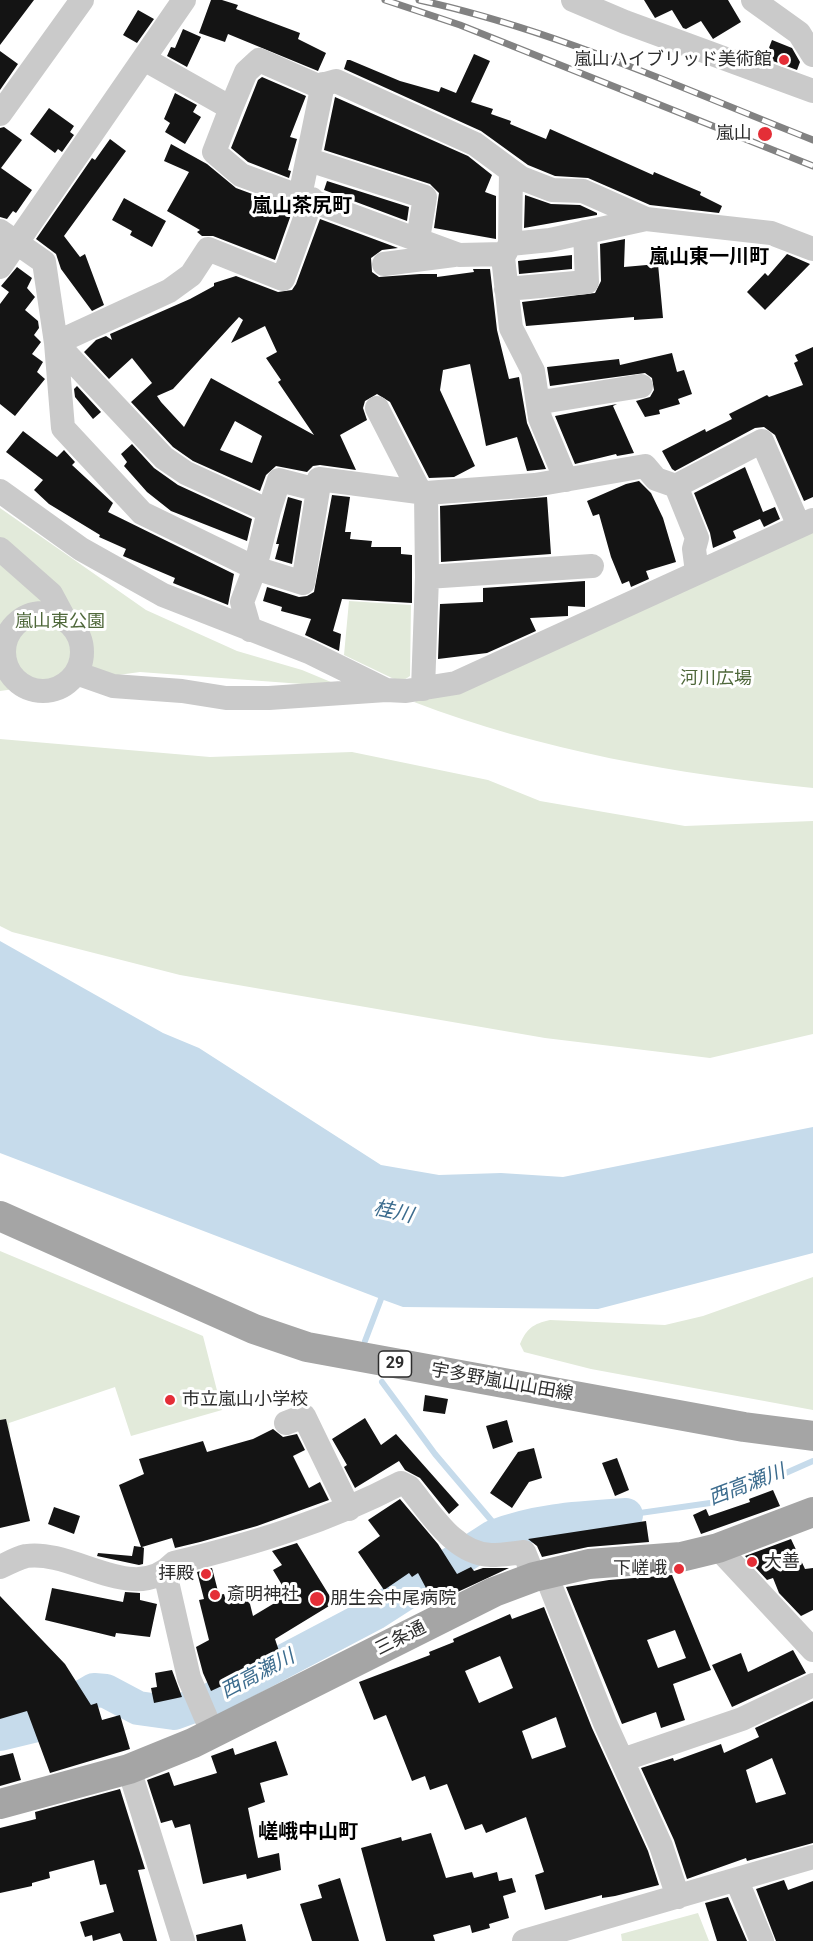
<!DOCTYPE html>
<html>
<head>
<meta charset="utf-8">
<style>
	body { margin:0 }
	canvas { display:block; background:#fff }
</style>
</head>
<body>
<canvas width="813" height="1941"></canvas>
<script>
const ctx = document.querySelector('canvas').getContext('2d');
ctx.lineJoin = 'round';
function fillPath(path, color) {
  ctx.fillStyle = color;
  ctx.fill(path, 'evenodd');
}
function trace(path, color, width, dash) {
  ctx.strokeStyle = color;
  ctx.lineWidth = width;
  ctx.lineCap = dash ? 'butt' : 'round';
  ctx.setLineDash(dash || []);
  ctx.stroke(path);
}
function write(font, color, halo, rows, align = 'center') {
  ctx.font = font + ' Roboto,"Noto Sans JP",sans-serif';
  ctx.lineWidth = 6;
  ctx.setLineDash([]);
  ctx.textBaseline = 'middle';
  ctx.strokeStyle = halo;
  ctx.fillStyle = color;
  for (const [text, x, y, turn = 0] of rows) {
    ctx.save();
    ctx.translate(x, y);
    ctx.rotate((+turn || 0) * Math.PI / 180);
    ctx.textAlign = isNaN(turn) ? turn : align;
    if (halo) ctx.strokeText(text, 0, 0);
    ctx.fillText(text, 0, 0);
    ctx.restore();
  }
}
fillPath(new Path2D(`
	M0,508L146,610L237,651L302,670L343,687L140,672L0,691Z
	M813,528V788C675,774 543,751 414,702Z
	M349,601L411,605L410,676L404,680L394,679L344,655Z
	M0,739L210,757L352,752L488,780L540,801L685,826L813,821V1034L710,1058L545,1038L180,975L12,932L0,926Z
	M0,1251L203,1336L222,1410L131,1436L115,1387L9,1423L10,1436L0,1425Z
	M813,1277V1410L591,1369L524,1352L520,1344C527,1328 533,1324 550,1320L665,1325L703,1316Z
	M698,1913L709,1941H622L621,1934Z`), '#e2eada');
fillPath(new Path2D(`
	M0,941L163,1033L199,1048L381,1165L439,1175L501,1173L563,1177L813,1127V1253L598,1309L403,1307L381,1299L0,1153Z`), '#c6dbeb');
trace(new Path2D(`
	M365,1341L381,1299
	M382,1382L435,1454L502,1533
	M626,1515L710,1503L736,1495L813,1461`), '#c6dbeb', 6);
trace(new Path2D(`
	M0,1734L33,1726L94,1690L106,1691L138,1708L174,1713L210,1700L375,1613L493,1537C536,1520 580,1518 626,1515`), '#c6dbeb', 34);
fillPath(new Path2D(`
	M0,0H34L0,45Z
	M211,0H222L238,5L236,9L300,33L298,39L326,53L318,71L228,34L225,42L199,33Z
	M644,0H728L741,22L713,39L701,21L686,29L683,28L672,10L655,18Z
	M138,10L154,19L137,43L123,35Z
	M183,29L201,37L187,67L167,56L171,47L175,48Z
	M772,40L792,48L800,62L797,70L765,58Z
	M0,51L18,64L0,90Z
	M474,54L490,61L471,102L493,109L491,114L511,121L510,124L546,139L550,129L653,175L654,172L701,192L700,195L722,206L719,213L650,205L588,178L555,176L528,165L481,131L344,69L347,60H350L400,81L439,92L441,87L456,93Z
	M262,77L306,96L290,137L297,139L288,170L291,171L289,178L248,162L231,148L258,80Z
	M175,93L197,105L193,112L201,117L185,144L165,132L170,123L164,119Z
	M335,97L468,156L492,175L485,192L496,196V239L434,228L439,193L430,184L324,150Z
	M49,108L74,126L70,132L74,135L62,152L58,149L55,153L30,134Z
	M4,127L22,140L1,168L32,190L16,213L13,211L7,219L0,217V128Z
	M110,139L126,151L64,236L80,257L85,254L104,305L92,311L61,269L56,254L36,239L92,158L95,160Z
	M171,144L207,164L236,188L293,209L275,260L213,236H202L197,232L200,230L167,211L189,172L164,161Z
	M327,181L409,207L407,221L324,190Z
	M525,195L551,204L580,205L597,213V215L524,228Z
	M124,198L166,221L152,247L130,235L132,231L112,220Z
	M320,219L398,248L382,250L371,258L372,272L379,277L420,274H437V277L474,272L473,269H490L497,330L509,379L519,377L527,423L546,469L527,471L517,437L486,446L470,364L443,370L440,390L475,466L454,477L429,478L390,402L377,394L365,401L363,408L367,420L340,435L356,470L320,465L313,466L307,472L276,466L266,475L260,491L193,461L173,447L131,402L152,383L132,358L109,379L84,352L96,340L106,336L112,340L110,334L190,299L214,286V283L236,276L278,292L292,290L296,284ZM239,317L243,320L231,343L265,326L277,352L266,358L281,380L278,382L314,435L211,378L184,427L161,402L157,396L173,389ZM235,421L262,436L252,463L220,450Z
	M625,239L624,267L658,264L663,318L634,320V317L526,326L522,302L595,293L601,281L600,244Z
	M787,254L810,264L765,310L747,292L765,273L768,276Z
	M572,255V269L519,274L518,261Z
	M17,267L32,278L27,288L35,297L25,310L38,321L39,328L34,335L41,342L32,354L43,362L37,372L45,379L15,416L0,404V304L9,292L1,286Z
	M813,347V497L804,501L775,435L764,427L755,428L675,471L672,469L662,451L705,429L706,432L732,419L729,414L767,395L769,397L803,385L794,363L798,361L795,355Z
	M672,353L677,372L684,370L692,394L678,399L680,404L659,410L660,414L645,417L636,401L650,397L654,390L652,378L645,373L550,386L547,367L619,359L620,365Z
	M77,386L101,412L93,419L75,397L74,389Z
	M617,404L613,406L634,453L617,456L616,454L575,464L555,416Z
	M23,431L57,457L64,450L75,462L72,465L113,503L108,512L234,574L228,605L173,583L175,578L123,556L126,549L99,537L100,535L49,504L34,490L43,480L6,452Z
	M132,444L154,468L178,485L252,519L247,541L171,511L147,492L124,466L127,462L121,454Z
	M745,467L763,512L775,507L780,519L764,527L760,519L733,531L736,538L713,548L710,533L694,493Z
	M639,481L651,493L663,518L676,562L646,571L649,579L631,587L629,581L622,584L611,557L599,514L593,516L587,501L626,484Z
	M332,495L350,497L345,532H351L350,539L372,541L371,547H401V554L412,555V603L342,599L333,631L341,634L339,651L305,635L311,619L281,611L282,607L263,601L267,587L299,597L307,596L314,592Z
	M288,497L302,501L292,564L275,559L279,544H276Z
	M547,497L551,554L441,562L440,506Z
	M585,581V607L568,606V616L530,618L536,631L487,653L438,659L440,604L483,602V588Z
	M425,1395L448,1399L445,1414L423,1411Z
	M365,1418L381,1445L396,1434L459,1505L449,1514L420,1478L405,1470L399,1461L355,1488L344,1467L347,1465L332,1439Z
	M6,1419L30,1521L0,1528V1420Z
	M507,1420L513,1442L493,1449L486,1426Z
	M273,1429L283,1437L297,1434L305,1450L293,1456L309,1488L320,1482L329,1500L257,1526L200,1542L175,1548L172,1538L142,1547L144,1548L143,1564L139,1565L97,1556L98,1553L132,1556L134,1546L141,1547L119,1485L144,1474L139,1459L203,1441L207,1452L253,1439Z
	M534,1448L542,1478L529,1482L512,1508L490,1493L518,1452Z
	M617,1458L629,1490L615,1496L602,1463Z
	M773,1490L780,1506L701,1534L693,1515L706,1509L709,1516L750,1502L749,1499Z
	M400,1499L438,1544L457,1574L471,1567L474,1571L483,1568H509L434,1603L418,1573L412,1577L409,1573L384,1590L358,1552L380,1536L368,1520Z
	M54,1507L80,1516L74,1534L48,1524Z
	M646,1521L649,1542L588,1547L542,1557L537,1546L528,1539Z
	M791,1539L805,1569L813,1568V1610L801,1616L779,1593L773,1578L767,1580L745,1556Z
	M297,1543L334,1603L275,1639L281,1657L239,1672L241,1677L211,1691L203,1673L196,1647L209,1640L199,1600L204,1599L197,1572L212,1568L219,1595L224,1594L226,1601L248,1596L253,1616L288,1595L273,1570L282,1565L272,1551Z
	M672,1575L711,1670L673,1684L685,1720L661,1728L656,1712L622,1724L566,1587L609,1580ZM675,1630L686,1658L658,1668L647,1640Z
	M52,1588L123,1602L125,1592L140,1593V1600L157,1604L150,1637L116,1633L115,1637L45,1620Z
	M0,1596L65,1664L91,1705L97,1703L102,1720L120,1715L130,1749L50,1773L27,1711L0,1719Z
	M544,1607L592,1728L648,1851L659,1885L615,1896L602,1898V1895L545,1910L535,1875L544,1872L526,1817L486,1833L482,1824L465,1830L447,1784L430,1790L425,1776L412,1781L386,1715L374,1720L359,1682L430,1655L429,1652L454,1642L453,1639L510,1614L512,1619ZM500,1656L513,1688L479,1703L465,1671ZM556,1717L566,1747L532,1759L522,1731Z
	M793,1650L806,1673L732,1707L712,1665L741,1653L748,1672Z
	M172,1670L182,1697L154,1703L151,1688L157,1687L155,1673Z
	M813,1701V1843L747,1861L746,1858L687,1879L674,1840L641,1768L673,1758L674,1761L721,1744L724,1753L759,1737L755,1728ZM772,1758L786,1794L756,1803L746,1770Z
	M276,1741L288,1775L260,1783L265,1802L248,1808L258,1858L279,1853L281,1870L247,1879L246,1874L203,1884L190,1824L175,1828L172,1820L161,1823L147,1780L169,1772L174,1786L217,1773L211,1756L233,1748L235,1755Z
	M13,1753L21,1780L0,1786V1756Z
	M120,1789L145,1869L138,1870L157,1941H123L120,1933L93,1941L92,1935L85,1937L80,1922L114,1912L106,1884L100,1885L94,1860L49,1872L50,1878L32,1883V1886L0,1893V1828L36,1819L35,1812Z
	M431,1833L446,1878L472,1872L474,1878L497,1872L499,1881L512,1878L516,1892L503,1896L509,1918L489,1924L490,1928L472,1933L470,1925L433,1935L435,1941H386L361,1848L401,1837L402,1841Z
	M340,1878L359,1941H312L300,1904L322,1898L318,1885Z
	M784,1880L788,1890L813,1881V1941H776L756,1889Z
	M728,1897L747,1941H717L705,1903Z
	M242,1924L246,1941H197L196,1935Z`), '#141414');
trace(new Path2D(`
	M573,0L625,22L813,91
	M753,0L799,33L813,55
	M144,59L231,108L214,152L241,175L459,255L504,254
	M231,108L246,72L259,60L318,86L336,81L475,144L521,178L552,190L583,191L646,219L771,233L813,249
	M0,114L82,0
	M309,160L425,197L418,239
	M511,172L510,244L503,257L511,328L533,371L540,418L566,480
	M300,196L323,84
	M312,199L283,279L208,249L191,275L169,291L56,343L164,458L186,473L269,511L279,480L318,490L319,479L426,493L535,485L645,466L656,479L676,486L697,538L694,549L697,572
	M0,231L44,262L56,343L63,428L142,513L255,568L303,583L318,490
	M510,244L550,240L646,219
	M384,264L454,255
	M0,267L184,0
	M506,289L587,282L585,232
	M537,398L548,401L641,386
	M377,408L420,492
	M676,486L762,441L799,526
	M0,491L81,549L163,595L309,652L386,690L406,691L456,683L813,520
	M0,549L51,594L65,620
	M427,577L592,566
	M4 652a39 39 0 1 1 78 0a39 39 0 1 1-78 0Z
	M250,630L242,602L255,568L269,511
	M76,673L113,686L182,691L226,698H269L386,690
	M423,689L427,577L426,493
	M286,1423L304,1416L349,1509
	M718,1548L813,1650
	M0,1567C8,1563 18,1558 26,1556C74,1549 134,1606 174,1563C253,1544 328,1521 401,1483L409,1487C430,1512 454,1554 491,1555C502,1555 514,1553 524,1552L534,1577
	M165,1573L189,1678L213,1734
	M546,1575L605,1723L661,1846L678,1897
	M622,1760L742,1719L813,1685
	M129,1769L183,1941
	M737,1881L762,1941
	M524,1941L813,1857`), '#cacaca', 24);
trace(new Path2D(`
	M0,1216L254,1329L307,1347L744,1427L813,1436
	M0,1804L129,1769L193,1743L494,1592L534,1577L589,1564L681,1557L718,1548L813,1512`), '#a5a5a5', 30);
const rail = new Path2D(`
	M385,0L460,25L813,166
	M419,0C556,30 683,89 813,140`);
trace(rail, '#828282', 7);
trace(rail, '#fff', 4.5, [14]);
for (const [x, y, r, color] of [
	[784,60,6,"#e42e37"],
	[765,134,8,"#e42e37"],
	[170,1400,6,"#e42e37"],
	[752,1562,6,"#e42e37"],
	[679,1569,6,"#e42e37"],
	[206,1574,6,"#e42e37"],
	[215,1595,6,"#e42e37"],
	[317,1599,8,"#e42e37"]
]) {
  const dot = new Path2D();
  dot.arc(x, y, r, 0, 2 * Math.PI);
  ctx.fillStyle = color;
  ctx.fill(dot);
  trace(dot, '#fff', 2);
}
for (const [x, y, w] of [
	[395,1364,33]
]) {
  const box = new Path2D();
  box.roundRect(x - w / 2, y - 13, w, 26, 4.5);
  ctx.fillStyle = '#fff';
  ctx.fill(box);
  trace(box, '#2d2d2d', 1.5);
}
write('bold 16px', '#2d2d2d', null, [
	["29",395,1364]
]);
write('18px', '#2d2d2d', '#fff', [
	["嵐山ハイブリッド美術館",772,60],
	["嵐山",752,134],
	["市立嵐山小学校",182,1400,"left"],
	["大善",764,1562,"left"],
	["下嵯峨",667,1569],
	["拝殿",194,1574],
	["斎明神社",227,1595,"left"],
	["朋生会中尾病院",330,1599,"left"]
], 'right');
write('18px', '#4f683b', '#fff', [
	["嵐山東公園",60,622],
	["河川広場",716,679]
]);
write('18px', '#2d2d2d', '#fff', [
	["宇多野嵐山山田線",502,1383,10],
	["三条通",401,1639,-27]
]);
write('bold 20px', '#000', '#fff', [
	["嵐山茶尻町",302,207],
	["嵐山東一川町",709,258],
	["嵯峨中山町",308,1833]
]);
write('italic 20px', '#3c6c8e', '#fff', [
	["桂川",393,1213,12],
	["西高瀬川",747,1486,-21],
	["西高瀬川",258,1675,-28]
]);
</script>
</body>
</html>
